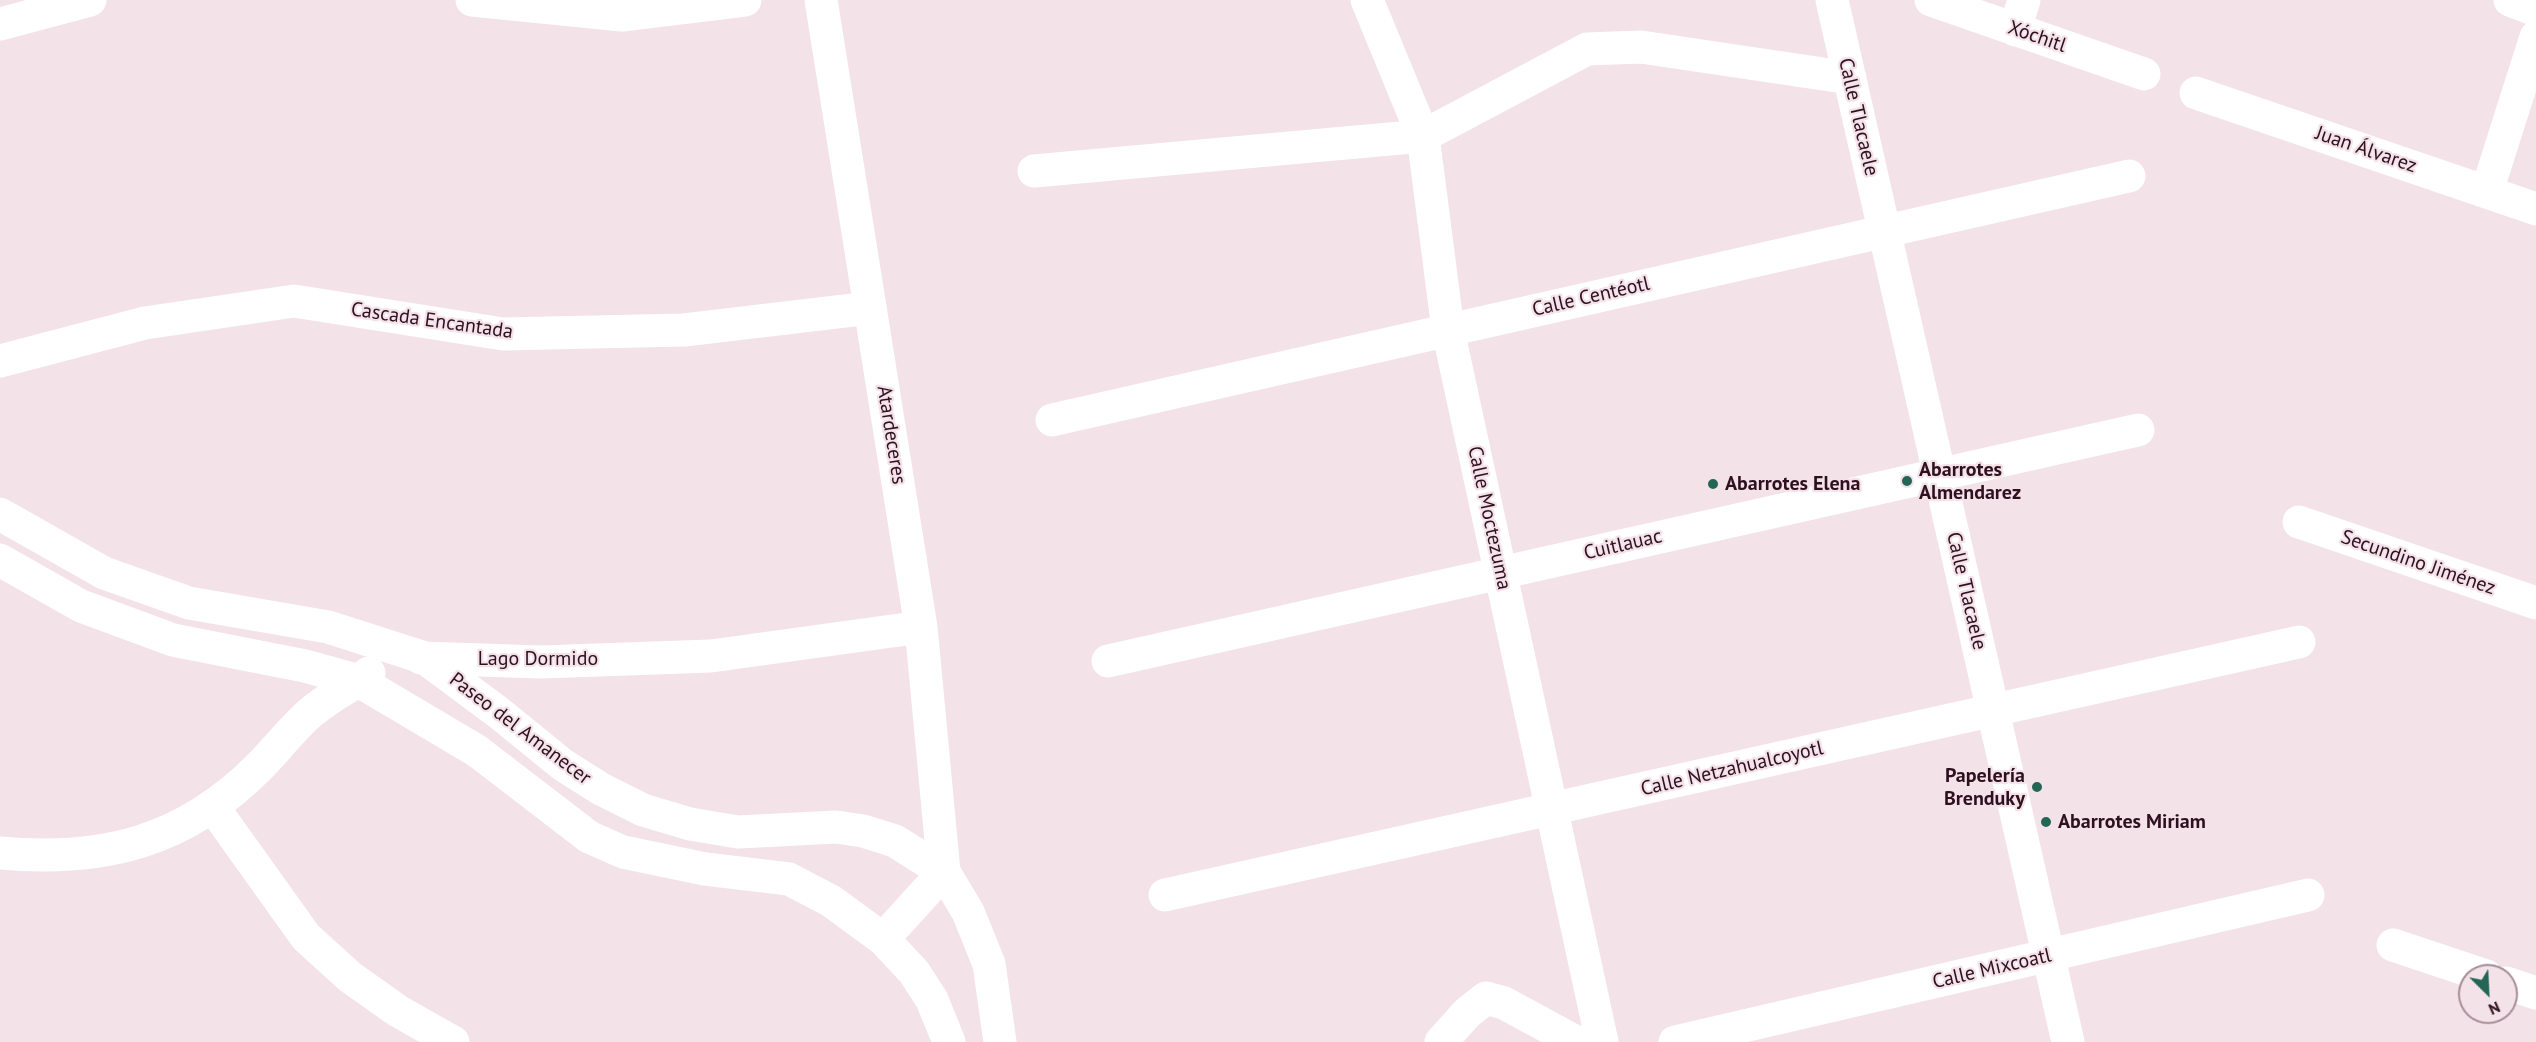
<!DOCTYPE html>
<html>
<head>
<meta charset="utf-8">
<style>
	body { margin:0 }
	#map { position:relative; width:2536px; height:1042px; overflow:hidden; background:#f4e2e9; font-family:"PT Sans",sans-serif }
	canvas { display:block }
	.north { position:absolute; left:2458px; top:964px; width:60px; height:60px; box-sizing:border-box; background:#f4e2e9; border:2px solid #a58e98; border-radius:50%; rotate:156deg; font-size:16px; font-weight:700; line-height:24px; text-align:center; color:#2e101e }
	.north::after { content:''; display:block; margin:auto; width:21px; height:27px; background:#246655; clip-path:polygon(50% 0,100% 100%,50% 72%,0 100%) }
</style>
</head>
<body>
<div id="map">
<canvas width="2536" height="1042"></canvas>
<div class="north">N</div>
</div>
<script>
const ctx = document.querySelector('canvas').getContext('2d');
ctx.lineJoin = 'round';
function trace(path, color, width, dash) {
  ctx.strokeStyle = color;
  ctx.lineWidth = width;
  ctx.lineCap = dash ? 'butt' : 'round';
  ctx.setLineDash(dash || []);
  ctx.stroke(path);
}
function write(font, color, halo, rows, align = 'center') {
  ctx.font = font + ' "PT Sans",sans-serif';
  ctx.lineWidth = 4.5;
  ctx.setLineDash([]);
  ctx.textBaseline = 'middle';
  ctx.strokeStyle = halo;
  ctx.fillStyle = color;
  for (const [text, x, y, turn = 0] of rows) {
    ctx.save();
    ctx.translate(x, y);
    ctx.rotate((+turn || 0) * Math.PI / 180);
    ctx.textAlign = isNaN(turn) ? turn : align;
    if (halo) ctx.strokeText(text, 0, 0);
    ctx.fillText(text, 0, 0);
    ctx.restore();
  }
}
trace(new Path2D(`
	M472,0L622,15L745,0
	M821,0L921,627L944,872L883,939
	M1367,0L1423,136L1448,330L1602,1042
	M1832,0L2068,1042
	M1931,0L2144,74
	M2510,0L2536,10
	M0,24L90,0
	M2015,30L2024,0
	M2196,93L2536,209
	M1034,171L1423,136L1587,49L1641,47L1850,78
	M2487,191L2536,37
	M0,361L145,323L294,301L503,334L684,330L870,308
	M1052,420L2129,176
	M0,514L104,573L189,603L328,627L425,658L499,713L563,765L601,789L643,810L690,824L738,832L836,827L863,831L895,841L944,872L968,912L989,964L1000,1042
	M2299,522L2536,603
	M0,560L81,606L173,640L305,666L359,681L477,751L589,837L623,852L705,869L789,879L831,901L883,939L914,972L932,1000L949,1042
	M421,658L541,662L711,656L921,627
	M1108,661L2138,430
	M213,807L306,937L350,977L398,1011L453,1042
	M0,853C104,862 184,842 259,767C276,750 291,730 309,714C327,698 350,687 369,673
	M1165,895L2299,642
	M2393,945L2486,976
	M2506,983L2536,993
	M1441,1042L1467,1013L1486,998L1504,1003L1576,1042
	M1675,1042L2308,895`), '#fff', 33);
for (const [x, y, r, color] of [
	[1907,481,6,"#246655"],
	[1713,484,6,"#246655"],
	[2037,787,6,"#246655"],
	[2046,822,6,"#246655"]
]) {
  const dot = new Path2D();
  dot.arc(x, y, r, 0, 2 * Math.PI);
  ctx.fillStyle = color;
  ctx.fill(dot);
  trace(dot, '#f4e2e9', 2);
}
write('20px', '#2e101e', '#f4e2e9', [
	["Xóchitl",2037,37,19],
	["Calle Tlacaele",1858,117,77],
	["Juan Álvarez",2366,150,19],
	["Calle Centéotl",1591,297,-13],
	["Cascada Encantada",432,321,8],
	["Atardeceres",891,435,81],
	["Calle Moctezuma",1489,518,78],
	["Cuitlauac",1623,545,-13],
	["Secundino Jiménez",2418,563,19],
	["Calle Tlacaele",1966,591,77],
	["Lago Dormido",538,659],
	["Paseo del Amanecer",520,729,37],
	["Calle Netzahualcoyotl",1732,769,-13],
	["Calle Mixcoatl",1992,969,-13]
]);
write('bold 20px', '#2e101e', '#f4e2e9', [
	["Abarrotes",1919,470],
	["Almendarez",1919,493],
	["Abarrotes Elena",1725,484],
	["Papelería",2025,776,"right"],
	["Brenduky",2025,799,"right"],
	["Abarrotes Miriam",2058,822]
], 'left');
</script>
</body>
</html>
